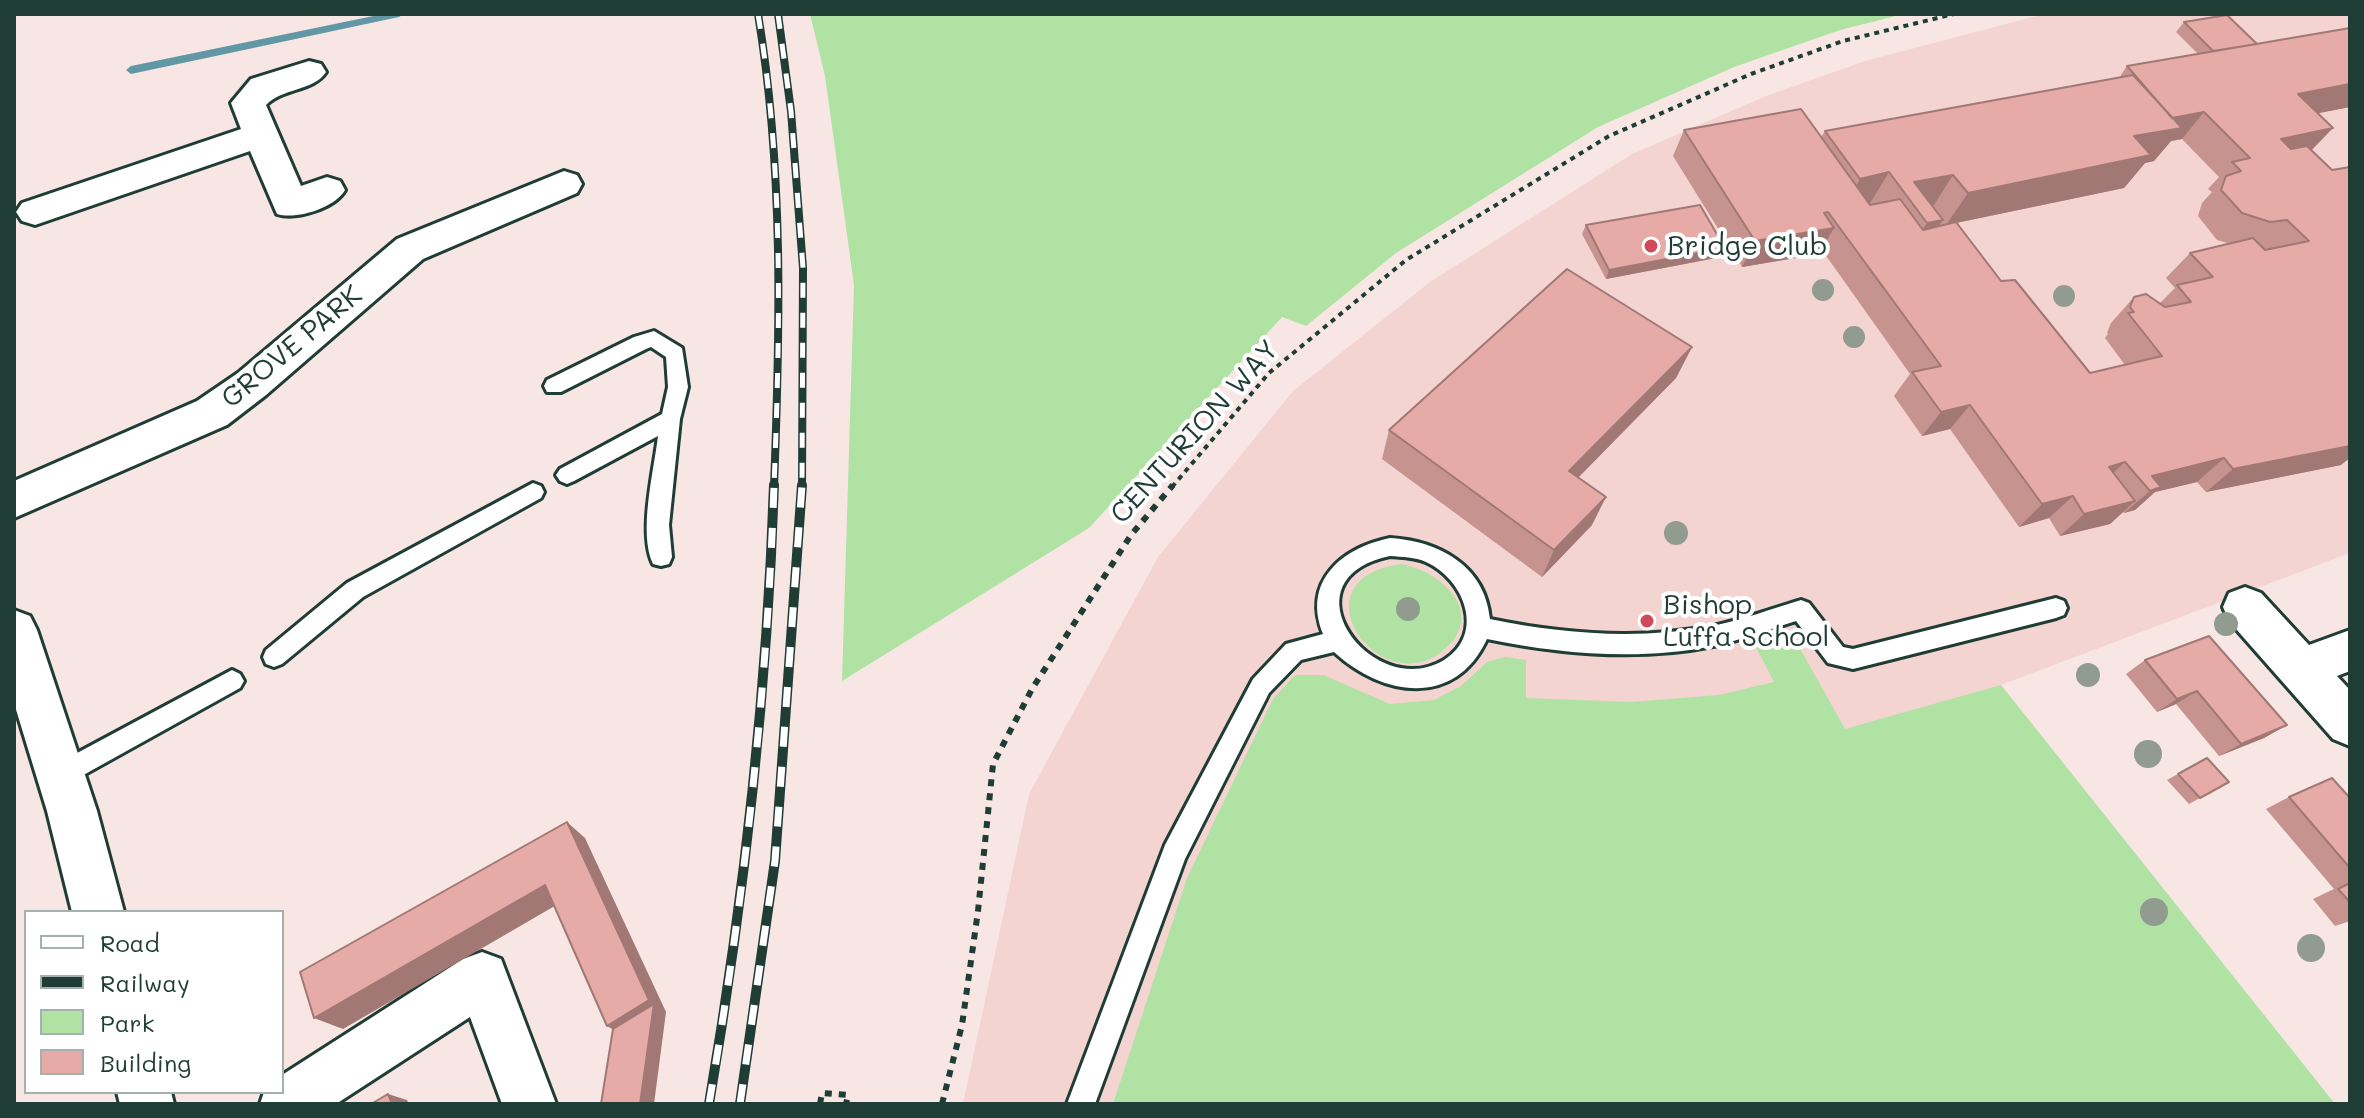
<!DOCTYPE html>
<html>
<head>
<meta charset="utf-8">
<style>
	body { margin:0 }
	#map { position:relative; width:2364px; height:1118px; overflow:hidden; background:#f8e6e4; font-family:Mali,sans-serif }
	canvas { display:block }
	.frame { position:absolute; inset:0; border:16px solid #1f3d34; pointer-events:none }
	.legend { position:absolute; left:24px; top:910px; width:260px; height:184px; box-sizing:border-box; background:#fff; border:2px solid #a5b1ae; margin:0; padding:10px 14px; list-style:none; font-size:24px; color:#1f3d34 }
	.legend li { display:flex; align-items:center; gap:16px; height:40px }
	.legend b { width:40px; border:2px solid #a5b1ae }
</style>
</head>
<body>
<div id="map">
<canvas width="2364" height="1118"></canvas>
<div class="frame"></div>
<ul class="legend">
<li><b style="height:10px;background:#fff"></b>Road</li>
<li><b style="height:10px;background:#1f3d34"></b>Railway</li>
<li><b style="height:22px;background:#b0e2a3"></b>Park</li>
<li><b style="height:22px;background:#e6aba6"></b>Building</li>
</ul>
</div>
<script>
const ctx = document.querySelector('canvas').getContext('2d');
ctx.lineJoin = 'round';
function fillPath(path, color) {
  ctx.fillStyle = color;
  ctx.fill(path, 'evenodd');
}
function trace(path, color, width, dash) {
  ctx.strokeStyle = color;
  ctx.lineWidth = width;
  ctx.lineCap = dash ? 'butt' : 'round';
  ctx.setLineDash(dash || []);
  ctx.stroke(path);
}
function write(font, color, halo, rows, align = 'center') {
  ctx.font = font + ' Mali,sans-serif';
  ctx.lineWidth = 8;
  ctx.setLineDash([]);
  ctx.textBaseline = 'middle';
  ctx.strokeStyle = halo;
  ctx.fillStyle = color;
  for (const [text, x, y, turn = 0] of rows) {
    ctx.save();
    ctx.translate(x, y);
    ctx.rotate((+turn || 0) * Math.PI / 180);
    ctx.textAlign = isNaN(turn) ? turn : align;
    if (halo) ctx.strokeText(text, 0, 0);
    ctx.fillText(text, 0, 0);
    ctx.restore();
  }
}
fillPath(new Path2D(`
	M2044,14H2350V553L2001,685L2335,1104H963L1029,794L1158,557L1293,391L1430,282L1632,154L1766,96L1865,61Z`), '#f3d4d1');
fillPath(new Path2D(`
	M810,14H1904L1840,30L1734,67L1598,127L1396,253L1306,326L1282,317L1089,528L842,681L854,285L825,76Z
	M1401,564C1445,572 1489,617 1440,653C1377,699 1293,579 1401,564Z
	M1793,636L1845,729L2001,685L2335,1104H1113L1187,878L1273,699L1295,675H1323L1390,704L1434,700L1461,686L1487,662L1505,657L1526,660V698L1631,702L1719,695L1774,682L1756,647Z`), '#b0e2a3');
fillPath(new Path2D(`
	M383,14H404L399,17L131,74L126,70L131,66Z`), '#6298a5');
const lane = new Path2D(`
	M654,331L682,348L688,387L680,419L669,525L672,557L669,564L661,566L653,564C638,533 654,470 658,436L574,481L567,484L560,481L556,475L560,469L662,414L668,387L666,357L651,347L646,349L561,392H547L544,386L547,380L634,337Z
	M533,483L541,486L544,492L541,498L363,597L282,664L274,667L266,664L263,657L266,650L347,583Z
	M1390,538C1438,541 1485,565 1490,619C1562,634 1639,640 1712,626C1742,620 1771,609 1801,600L1809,603L1843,647L1853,649L2056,598L2064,601L2067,608L2064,615L2056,618L1853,669L1828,663L1796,621C1769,629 1742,640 1713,646C1639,661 1560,654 1487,639C1455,708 1383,697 1334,652L1301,660L1269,693L1185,859L1095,1104H1067L1165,845L1253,679L1286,644L1323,634C1302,581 1342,548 1390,538ZM1390,556C1402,557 1415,557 1426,562C1464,579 1486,634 1444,660C1373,703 1280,579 1390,556Z
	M232,670L240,674L244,681L240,688L69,783L60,786L51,783L48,775L51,767Z`);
const street = new Path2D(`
	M309,61L321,64L326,72C314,91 282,88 266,105L301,186L327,177L340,181L345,190C335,208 296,220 277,214L250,151L35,225L22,221L16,212L22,203L241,129L231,103L251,79Z
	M564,171L577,175L582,184L577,193L423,259L266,395L227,425L14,518V481L197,401L238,373L397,239Z
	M2245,587L2261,593L2309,645L2350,630V671L2337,676L2350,690V746L2333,739L2229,621L2223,607L2229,593Z
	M482,952L501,959L556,1104H502L470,1017L336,1104H260L264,1092H282V1075L463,959Z`);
const secondary = new Path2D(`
	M14,610L30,616L37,630L97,811L124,912H72L47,811L14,703Z
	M117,1092H171L174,1104H120Z`);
trace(lane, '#1f3d34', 6);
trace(street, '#1f3d34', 6);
trace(secondary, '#1f3d34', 6);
trace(new Path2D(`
	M1172,487L1269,373L1406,260L1609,136L1751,74L1843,41L1954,14`), '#1f3d34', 4, [5, 5]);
trace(new Path2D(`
	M820,1104L822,1093L848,1095L846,1104
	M942,1104L962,1025L978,911L993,764L1032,689L1131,535L1173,485`), '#1f3d34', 6, [7, 7]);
fillPath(lane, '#fff');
fillPath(street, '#fff');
fillPath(secondary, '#fff');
const railFar1 = new Path2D(`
	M758,14C784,170 780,330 774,487
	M778,14L791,111L803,268L802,487`);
const rail = new Path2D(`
	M709,1104C744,899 767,693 774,485
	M740,1104L775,861L802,485`);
trace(railFar1, '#1f3d34', 8);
trace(rail, '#1f3d34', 10);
trace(railFar1, '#fff', 5, [15]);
trace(rail, '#fff', 7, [20]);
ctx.fillStyle = '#919b8f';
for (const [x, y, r] of [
	[1823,290,11],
	[2064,296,11],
	[1854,337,11],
	[1676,533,12],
	[1408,609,12],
	[2226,624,12],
	[2088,675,12],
	[2148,754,14],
	[2154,912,14],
	[2311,948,14]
]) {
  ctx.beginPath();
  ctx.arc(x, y, r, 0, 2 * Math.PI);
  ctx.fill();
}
fillPath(new Path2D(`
	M2184,22L2257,44L2350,107L2317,113L2312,150L2341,465L2206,492L2197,482L2155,492L2135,510L2124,513L2123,512L2110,524L2060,536L2049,518L2019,527L1950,429L1922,436L1894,396L1910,374L1822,250L1819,254L1742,267L1673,156L1684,130L1821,137L1825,131L2119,78L2127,66L2198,54L2176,32ZM2182,139L2219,177L2208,189L2212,192L2202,203L2198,216L2217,240L2231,244L2190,253L2166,278L2175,288L2160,303L2134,297L2111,323L2107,333L2108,334L2105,338L2125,365L2090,373L2001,281L1956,223L2124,188L2145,163L2154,161L2171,141Z
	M1586,225L1725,248L1721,257L1606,279L1582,234Z
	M1692,347L1676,378L1578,478L1592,525L1542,577L1382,459L1389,430Z
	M2145,660L2287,725L2264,738L2219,756L2176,704L2157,712L2126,674Z
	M2207,758L2229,782L2189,804L2167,780Z
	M2289,797L2350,798V921L2335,926L2313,899L2334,889L2266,809Z`), '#c6938f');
fillPath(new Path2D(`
	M2350,84V107L2274,122L2298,94Z
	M2204,112L2182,139L2171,141L2154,161L2145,163L2124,188L1946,225L1968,193L2134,136L2163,120Z
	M2333,128L2307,155L2257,166L2281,139Z
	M1889,172L1869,205L1841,212L1860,179Z
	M1953,175L1932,208L1914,182Z
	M1943,220L1921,253L1905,256L1927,223Z
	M1834,228L1819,254L1742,267L1755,241Z
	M1725,248L1721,257L1606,279L1609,270Z
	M1692,347L1676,378L1556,500L1569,471Z
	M1970,405L1950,429L1922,436L1941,412Z
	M2350,446V458L2341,465L2206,492L2233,469Z
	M2224,458L2197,482L2155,492L2135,510L2124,513L2150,491L2152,476Z
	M2125,462L2100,485L2109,467Z
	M2073,496L2049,518L2019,527L2042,504Z
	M1606,497L1592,525L1542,577L1554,550Z
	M2135,501L2110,524L2060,536L2084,514Z
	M2197,691L2176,704L2157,712L2177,699Z
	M2287,725L2264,738L2219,756L2241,744Z
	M567,822L585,838L666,1012L654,1104H640L626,1037L607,1026Z
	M545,885L565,900L343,1029L314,1018Z
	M388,1094L407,1100L409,1104H392Z`), '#a17874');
const building = new Path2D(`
	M2227,15L2257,44L2213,51L2184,22Z
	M2350,28V84L2298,94L2333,128L2281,139L2291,149L2307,146L2332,170L2350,167V446L2233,469L2224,458L2152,476L2161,487L2150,491L2125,462L2109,467L2135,501L2084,514L2073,496L2042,504L1970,405L1941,412L1912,372L1941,366L1828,212L1824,213L1834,228L1755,241L1684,130L1801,109L1870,205L1900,199L1923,230L1956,222L2001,281L2015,280L2090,373L2162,356L2128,313L2134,312L2130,307L2134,297L2146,294L2165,307L2191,302L2177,285L2213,277L2190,253L2253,238L2265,250L2309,241L2287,220L2270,222L2242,213L2221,190L2226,176L2241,171L2232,162L2250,158L2204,112L2172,118L2127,66Z
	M2133,75L2182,128L2134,136L2151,155L1968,193L1953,175L1914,182L1943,220L1927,223L1889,172L1860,179L1825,131Z
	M1700,205L1725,248L1609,270L1586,225Z
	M1567,269L1692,347L1569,471L1606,497L1554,550L1389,430Z
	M2209,636L2287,725L2241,744L2197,691L2177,699L2145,660Z
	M2207,758L2229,782L2200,798L2178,774Z
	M2332,778L2350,798V868L2289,797Z
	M567,822L649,1000L607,1026L545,885L314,1018L300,972Z
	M2350,883V902L2338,889Z
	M654,1004L640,1104H601L613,1029Z
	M388,1094L392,1104H371Z`);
fillPath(building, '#e6aba6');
trace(building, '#a17874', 2);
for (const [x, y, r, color] of [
	[1651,246,8,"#d1495b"],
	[1647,621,8,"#d1495b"]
]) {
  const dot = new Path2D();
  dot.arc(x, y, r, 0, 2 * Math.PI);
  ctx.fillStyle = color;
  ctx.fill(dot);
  trace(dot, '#fff', 3);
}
write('28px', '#1f3d34', '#fff', [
	["Bridge Club",1667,246],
	["Bishop",1663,605],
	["Luffa School",1663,637]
], 'left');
write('28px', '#1f3d34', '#fff', [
	["GROVE PARK",292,347,-40],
	["CENTURION WAY",1195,432,-48]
]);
</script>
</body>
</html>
